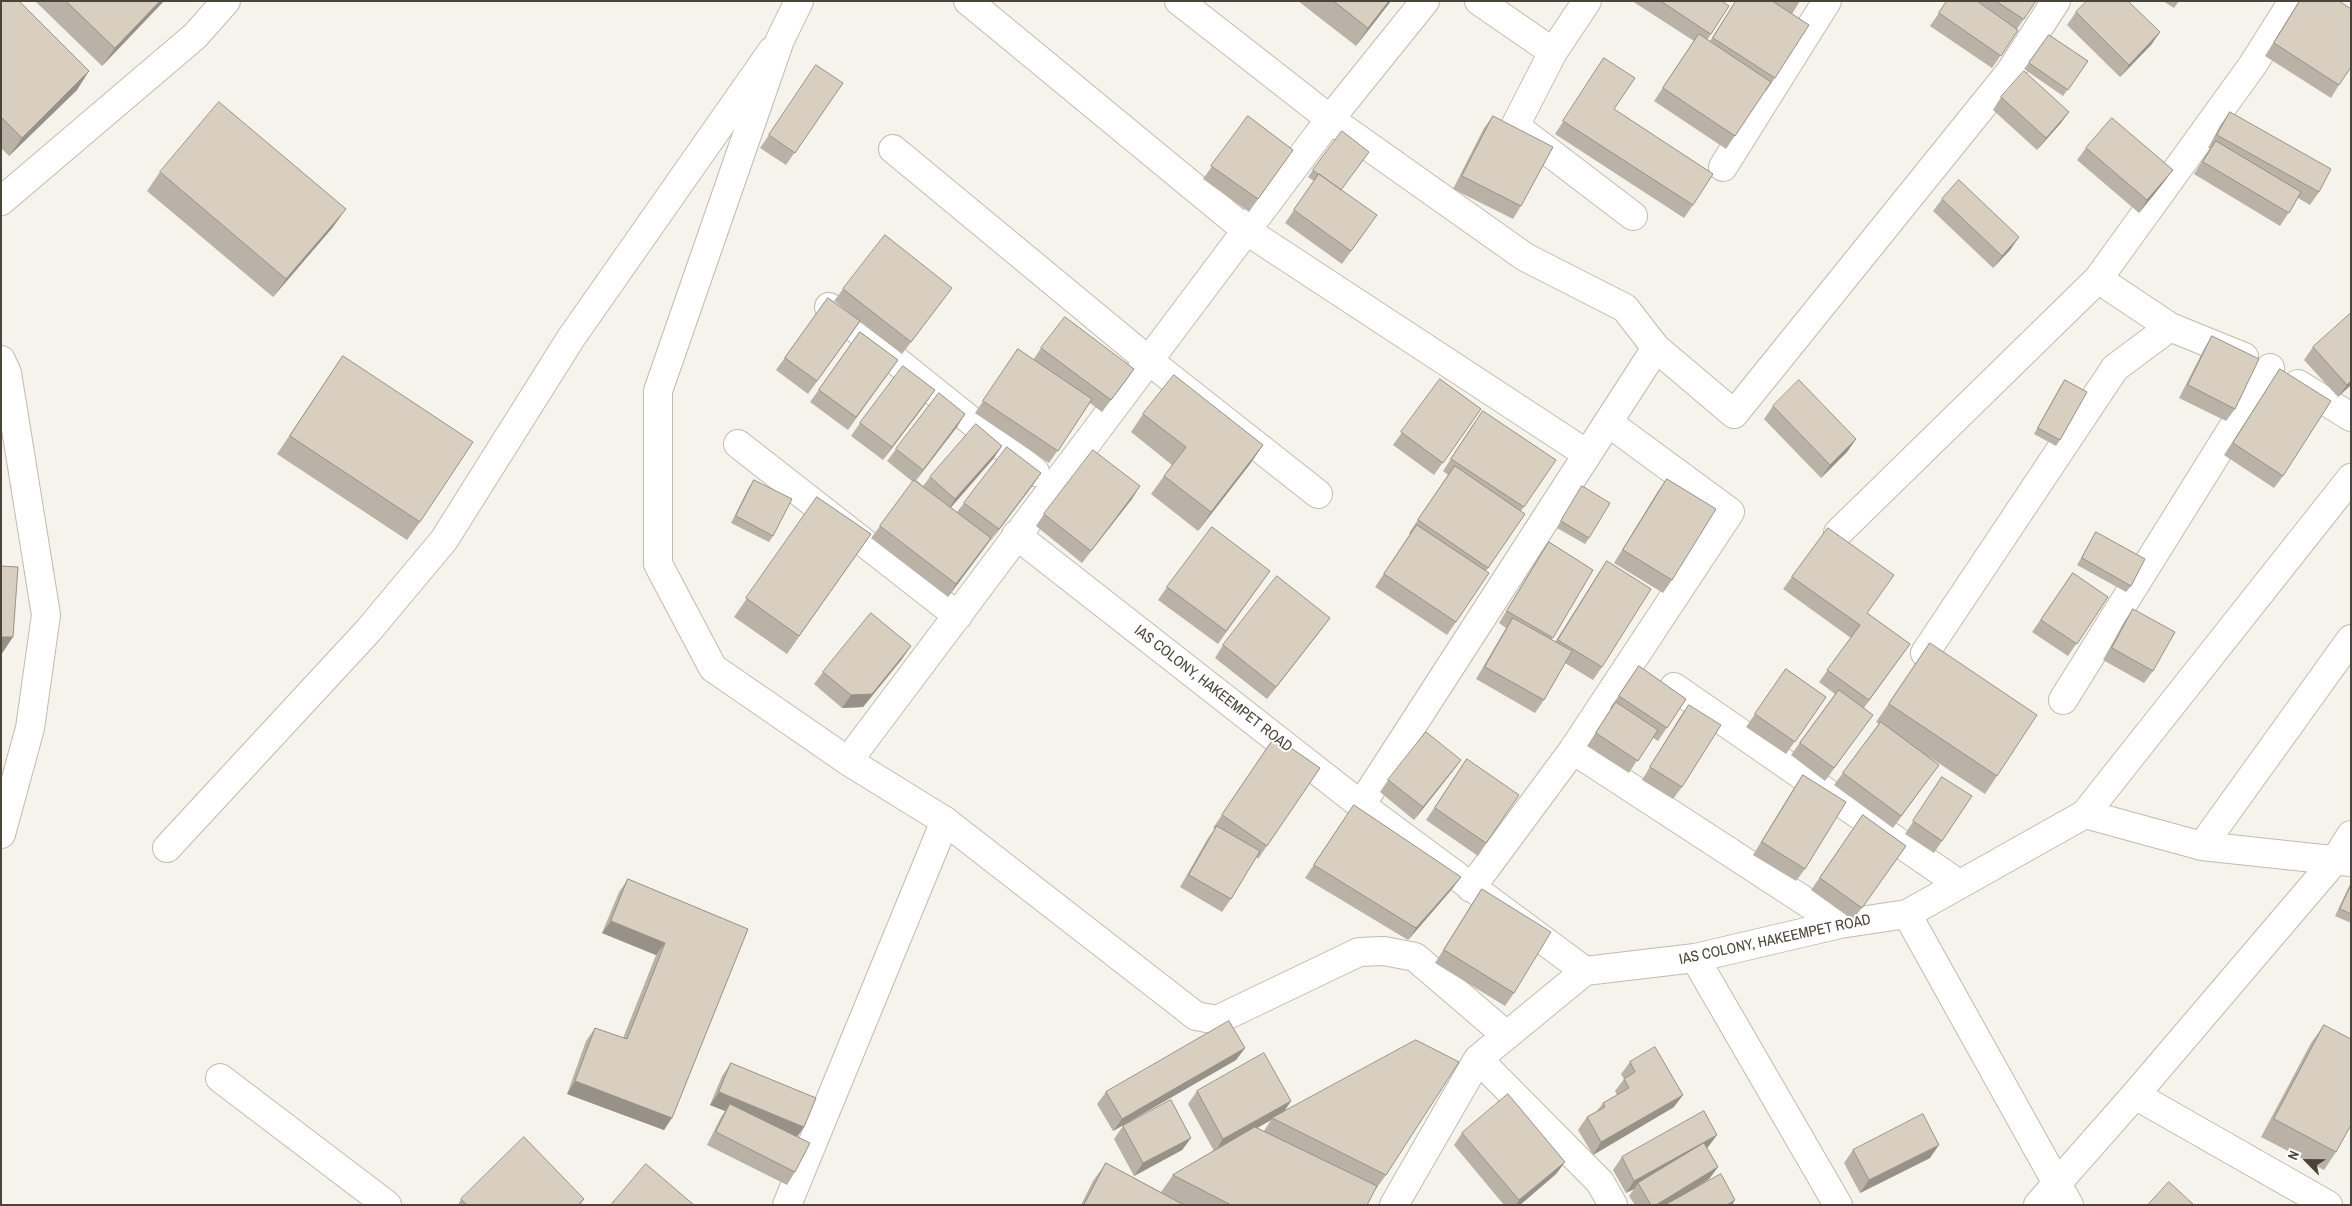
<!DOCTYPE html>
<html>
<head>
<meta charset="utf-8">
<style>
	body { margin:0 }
	#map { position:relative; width:2352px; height:1206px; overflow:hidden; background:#f6f3ec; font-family:"Archivo Narrow",sans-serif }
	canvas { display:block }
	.frame { position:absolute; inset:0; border:2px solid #4b4439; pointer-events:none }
	.north { position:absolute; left:2282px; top:1136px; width:50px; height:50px; -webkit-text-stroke:4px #fff; paint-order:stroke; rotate:293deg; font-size:14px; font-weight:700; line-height:20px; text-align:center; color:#4b4439 }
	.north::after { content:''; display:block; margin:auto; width:18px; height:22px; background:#4b4439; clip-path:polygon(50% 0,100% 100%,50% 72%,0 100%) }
</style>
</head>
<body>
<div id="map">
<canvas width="2352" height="1206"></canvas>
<div class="frame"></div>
<div class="north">N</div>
</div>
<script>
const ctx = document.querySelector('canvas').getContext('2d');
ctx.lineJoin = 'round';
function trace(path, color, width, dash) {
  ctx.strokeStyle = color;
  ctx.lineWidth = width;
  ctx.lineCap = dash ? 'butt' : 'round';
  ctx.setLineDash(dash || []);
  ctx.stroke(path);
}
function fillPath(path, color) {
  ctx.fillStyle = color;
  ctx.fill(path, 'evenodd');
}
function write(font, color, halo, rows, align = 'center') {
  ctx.font = font + ' "Archivo Narrow",sans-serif';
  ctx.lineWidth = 4;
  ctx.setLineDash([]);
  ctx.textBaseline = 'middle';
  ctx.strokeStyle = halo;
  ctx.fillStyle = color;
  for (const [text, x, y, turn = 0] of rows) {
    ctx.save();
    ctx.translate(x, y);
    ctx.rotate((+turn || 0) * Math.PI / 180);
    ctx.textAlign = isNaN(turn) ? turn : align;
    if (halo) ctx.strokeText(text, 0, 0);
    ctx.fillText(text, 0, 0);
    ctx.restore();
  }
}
const minor = new Path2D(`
	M968,1L1247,231L1587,454
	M1179,1L1330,119L1525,257L1625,308L1656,348L1734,414L2010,72L2056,1
	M1479,1L1553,52
	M1587,1L1553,52L1515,126L1633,216
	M893,149L1148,360L1318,494
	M1723,167L1827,1
	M1,201L195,36L226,1
	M2098,279L2170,327L2244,357
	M829,307L1035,472
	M1,360L7,373L46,615L30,728L1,834
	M2298,384L2351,417
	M738,444L958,616
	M1838,533L2098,279L2252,66L2293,1
	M1016,535L1361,805L1585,971L1695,958L1840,924L1907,914L2085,814L2202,846L2351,862
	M1925,653L2115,368L2170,327
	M1674,687L1959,884
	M2063,700L2270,368
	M1573,750L1840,924
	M848,761L1330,119L1425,1
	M1361,805L1656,348
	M2085,814L2351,478
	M945,821L1196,1016L1217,1020L1359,952L1384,951L1415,957L1506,1035
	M2202,846L2351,639
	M167,848L368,631L444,540L571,338L772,51
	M1471,888L1573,750L1730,512L1609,423
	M1907,914L2069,1205
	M1695,958L1838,1205
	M1478,1059L1600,1182L1613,1205
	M220,1078L387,1205
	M2135,1095L2328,1205
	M1394,1205L1478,1059L1585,971
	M2038,1205L2135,1095L2336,859L2351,835`);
const tertiary = new Path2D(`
	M787,1205L945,821L848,761L713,668L658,564V391L780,40L799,1`);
trace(minor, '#c2bbae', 30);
trace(tertiary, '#c2bbae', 30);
trace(minor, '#fff', 28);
trace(tertiary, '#fff', 28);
fillPath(new Path2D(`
	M1,1L77,90L9,156L1,148Z
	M35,1H164L102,66Z
	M1298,1H1391L1356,46Z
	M1632,1H1722L1711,34L1707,40L1710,41L1736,1H1800L1792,14L1775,78L1766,91H1765L1726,149L1654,101L1694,41Z
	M1947,1H2036L2017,29L2018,30L1992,68L1930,26Z
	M2163,1H2179L2174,8Z
	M2299,1H2339V85L2331,98L2265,56Z
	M2076,12L2160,32L2151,45L2120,77L2067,25Z
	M2049,35L2088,61L2063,96L2024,69Z
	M1604,58L1614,109L1693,205L1684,218L1555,134Z
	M808,78L843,83L786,165L760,148Z
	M2001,97L2069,112L2060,124L2037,150L1993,110Z
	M2230,112L2319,192L2310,205L2298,198L2280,226L2194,174L2210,148H2208L2221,124Z
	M1248,116L1293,150L1249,212L1203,179Z
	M1493,116L1521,206L1513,219L1453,189L1484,128Z
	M2086,148L2164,182L2139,213L2077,160Z
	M1313,170L1341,190L1377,215L1342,264L1285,223L1314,181L1308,177Z
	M160,172L333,227L273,297L147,191Z
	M1942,199L2019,237L2010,250L1993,268L1933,211Z
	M843,289L943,300L902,354L860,322L808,394L776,370L828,298L852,315L834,301Z
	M860,332L898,360L848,430L810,402Z
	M2212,336L2235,409L2226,421L2179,398L2204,349Z
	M2313,347L2351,385L2338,397L2304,360Z
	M1041,348L1134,369L1102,412L1090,403L1049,463L975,413L1018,349L1033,360Z
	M343,356L420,522L407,540L277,454Z
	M2280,369L2283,476L2274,488L2224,455Z
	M1440,379L1481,409L1434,475L1393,445Z
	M2065,380L2060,440L2056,446L2034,434L2060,387Z
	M926,403L883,460L851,436L860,423Z
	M1773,406L1856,439L1847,452L1821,478L1764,419Z
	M965,414L916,480L923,486L930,477L1002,446L993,459L951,507L957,512L964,503L1041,473L948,597L871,538L913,482L887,461L896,449Z
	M1143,414L1263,445L1250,464L1198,531L1151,494L1172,465L1131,432Z
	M1474,423L1556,460L1521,511L1525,514L1486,571L1456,622L1447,635L1375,587L1410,534L1409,533L1448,475L1443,471Z
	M1667,479L1672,580L1663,593L1614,563L1658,491Z
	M754,480L773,536L769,542L731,523L749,487Z
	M1140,486L1082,563L1036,526L1044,514Z
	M1582,486L1589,538L1585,544L1557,528Z
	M817,497L871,534L787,654L734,617Z
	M1828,528L1867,613L1910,644L1864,708L1873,715L1825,781L1791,755L1835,694L1819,682L1851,638L1783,589Z
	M2096,532L2131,586L2126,592L2077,565Z
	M1549,542L1593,570L1551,640L1555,642L1598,574L1607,561L1602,667L1593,680L1565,663L1544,700L1535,713L1476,679L1506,628L1499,623L1540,555Z
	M1270,571L1218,644L1158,600L1167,587Z
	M2073,573L2108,597L2068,656L2032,632Z
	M2133,609L2153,671L2144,683L2103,660L2124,622Z
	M1330,618L1321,630L1267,699L1215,658L1223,645Z
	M1930,643L1997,776L1985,794L1928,756L1939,765L1893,828L1834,785L1879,724L1876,722Z
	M902,659L863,707L842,708L814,684L823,672Z
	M1639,666L1686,699L1658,741L1652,737L1629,773L1587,746L1611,709L1610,708Z
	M1786,669L1826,697L1786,754L1746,727Z
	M1689,705L1682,787L1673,799L1642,780L1680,717Z
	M1275,737L1320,768L1258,859L1256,857L1231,899L1222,912L1180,887L1208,838L1215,829L1213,828Z
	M1467,759L1486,843L1478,856L1426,820Z
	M1461,760L1452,772L1414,820L1380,792L1388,780Z
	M1803,775L1805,869L1796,881L1753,855L1794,788Z
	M1942,777V841L1934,853L1905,834Z
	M1863,815L1906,846L1853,920L1811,890Z
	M1345,818L1461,877L1452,889L1408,940L1305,878Z
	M628,879L748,929L664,1130L567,1094L586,1041L595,1028L623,1038L656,955L602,933L619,892Z
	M2351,882V923L2335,916Z
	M1482,889L1514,993L1505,1006L1435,963L1474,901Z
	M2324,1025L2336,1152L2324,1170L2261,1137L2311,1043Z
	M1245,1048L1236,1060L1113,1131L1097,1104L1106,1092Z
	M1630,1062L1674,1107L1593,1155L1578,1130L1587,1117L1597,1111L1603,1103L1617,1095L1615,1091L1624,1079L1621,1074Z
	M731,1063L797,1137L795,1172L787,1185L707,1145L721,1117L725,1111L710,1105L722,1076Z
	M1197,1091L1291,1101L1284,1112L1386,1175L1373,1193L1367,1205H1081L1093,1181L1106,1163L1161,1192L1173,1175L1214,1151L1188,1104ZM1271,1120L1264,1131L1257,1128Z
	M1123,1126L1191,1138L1182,1150L1134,1176L1114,1139Z
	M1462,1133L1565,1162L1556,1174L1520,1205H1504L1454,1145Z
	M1708,1147L1707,1148L1718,1167L1709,1179L1686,1194L1727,1205H1635L1629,1196L1634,1189L1626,1193L1613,1170L1622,1157Z
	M1853,1150L1930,1158L1860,1193L1844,1163Z
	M461,1199H584L580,1205H458Z`), '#bab2a6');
fillPath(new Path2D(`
	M160,1H164L102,66L115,48Z
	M1389,1H1391L1356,46L1368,28Z
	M2160,32L2151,45L2120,77L2129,65Z
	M89,71L77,90L9,156L22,138Z
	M2069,112L2060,124L2037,150L2046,138Z
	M2173,170L2164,182L2139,213L2147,200Z
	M346,209L333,227L273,297L286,279Z
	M2019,237L2010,250L1993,268L2002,256Z
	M1134,369L1125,382L1102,412L1111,400Z
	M2351,381V385L2338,397L2347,385Z
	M935,390L926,403L883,460L892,447Z
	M965,414L957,427L914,483L923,470Z
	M1856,439L1847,452L1821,478L1830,465Z
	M1263,445L1250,464L1198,531L1211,512Z
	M1002,446L993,459L947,512L955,499Z
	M1041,473L1033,485L990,542L999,529Z
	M1140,486L1132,499L1082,563L1091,551Z
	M991,538L982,551L948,597L956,584Z
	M1330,618L1321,630L1267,699L1276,687Z
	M1,637H13L1,655Z
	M911,646L902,659L863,707L842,708L851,695Z
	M1461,760L1452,772L1414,820L1423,807Z
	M1461,877L1452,889L1408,940L1416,928Z
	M611,921L665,943L656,955L602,933Z
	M1245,1048L1236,1060L1113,1131L1122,1119Z
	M575,1081L672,1118L664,1130L567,1094Z
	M719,1092L804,1127L795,1140L730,1104L725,1111L710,1105Z
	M1683,1095L1674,1107L1593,1155L1601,1142Z
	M1291,1101L1282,1114L1272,1118L1271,1120L1215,1152L1223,1139Z
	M1717,1135L1708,1147L1640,1186L1638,1183L1634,1189L1626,1193L1634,1181Z
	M1191,1138L1182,1150L1134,1176L1143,1163Z
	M1939,1145L1930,1158L1860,1193L1869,1180Z
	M1565,1162L1556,1174L1520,1205H1516L1519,1200Z
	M1718,1167L1709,1179L1668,1205H1656Z
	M1735,1200L1732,1205H1727Z`), '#979187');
const building = new Path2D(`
	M1,1H19L89,71L22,138L1,117Z
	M66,1H160L115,48Z
	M1334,1H1389L1368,28Z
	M1661,1H1722L1729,6L1711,34Z
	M1736,1H1772L1809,25L1775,78L1713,38Z
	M1947,1H1977L2018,30L2001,56L1939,13Z
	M1996,1H2036L2024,19Z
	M2087,1H2128L2160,32L2129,65L2076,12Z
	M2300,1H2339L2351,9V67L2339,85L2274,43Z
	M1699,34L1771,82L1735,136L1663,88Z
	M2049,35L2088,61L2068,90L2029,63Z
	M1604,58L1635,78L1614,109L1713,174L1693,205L1563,121Z
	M816,65L843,83L795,153L769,135Z
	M2024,71L2069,112L2046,138L2001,97Z
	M219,102L346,209L286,279L160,172Z
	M2230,112L2331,169L2319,192L2217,135Z
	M1248,116L1293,150L1258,199L1211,166Z
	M1493,116L1553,147L1521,206L1462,176Z
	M2112,118L2173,170L2147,200L2086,148Z
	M1342,131L1369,152L1341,190L1319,174V175L1313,170Z
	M2216,141L2301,192L2289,213L2203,162Z
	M1319,174L1377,215L1351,251L1294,210Z
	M1959,180L2019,237L2002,256L1942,199Z
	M885,235L952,288L911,342L843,289Z
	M828,298L860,321L817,381L785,358Z
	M2351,313V381L2347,385L2313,347Z
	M1065,317L1134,369L1111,400L1041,348Z
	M860,332L898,360L856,417L819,390Z
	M2212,336L2259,359L2235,409L2188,385Z
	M1018,349L1092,399L1058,451L983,401Z
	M343,356L473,442L420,522L290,436Z
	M903,366L935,390L892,447L860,423Z
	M2280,369L2331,401L2283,476L2233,443Z
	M1174,375L1263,445L1211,512L1164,476L1186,447L1143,414Z
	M1440,379L1481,409L1443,463L1401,432Z
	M1799,380L1856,439L1830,465L1773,406Z
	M2065,380L2087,392L2060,440L2038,428Z
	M939,393L965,414L923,470L896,449Z
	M1483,411L1556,460L1524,507L1451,459Z
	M976,424L1002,446L955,499L930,477Z
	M1007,447L1041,473L999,529L964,503Z
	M1093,450L1140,486L1091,551L1044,514Z
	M1455,466L1525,514L1488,568L1418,520Z
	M1667,479L1716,509L1672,580L1623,550Z
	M754,480L792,499L773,536L736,516Z
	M914,480L991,538L956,584L880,526Z
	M1582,486L1610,503L1589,538L1561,521Z
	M817,497L871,534L799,636L746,598Z
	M1417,525L1489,573L1456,622L1384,574Z
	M1212,527L1270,571L1226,631L1167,587Z
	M1828,528L1894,575L1867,613L1910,644L1869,700L1827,670L1860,625L1792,577Z
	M2096,532L2145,559L2131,586L2082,558Z
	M1549,542L1593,570L1553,638L1507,611Z
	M1607,561L1651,589L1602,667L1558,640Z
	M1,566L18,567L13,637H1Z
	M2073,573L2108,597L2077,644L2041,620Z
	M1277,576L1330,618L1276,687L1223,645Z
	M2133,609L2175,632L2153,671L2112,648Z
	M871,613L911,646L872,694L851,695L823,672Z
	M1513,618L1572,651L1544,700L1485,667Z
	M1930,643L2037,715L1997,776L1889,704Z
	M1639,666L1686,699L1667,728L1619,696Z
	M1786,669L1826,697L1795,742L1755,714Z
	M1839,690L1873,715L1834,768L1800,743Z
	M1616,702L1658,730L1638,761L1596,733Z
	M1689,705L1721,725L1682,787L1650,767Z
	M1881,722L1939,765L1901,816L1843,773Z
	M1426,732L1461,760L1423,807L1388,780Z
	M1275,737L1320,768L1267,846L1222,815Z
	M1467,759L1519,795L1486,843L1435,808Z
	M1803,775L1846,802L1805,869L1762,842Z
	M1942,777L1972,796L1942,841L1913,821Z
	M1354,805L1461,877L1416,928L1314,865Z
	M1863,815L1906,846L1862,908L1820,878Z
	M1217,826L1260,851L1231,899L1189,875Z
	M628,879L748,929L672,1118L575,1081L595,1028L627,1039L665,943L611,921Z
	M2351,885V914L2340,909Z
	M1482,889L1551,932L1514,993L1444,950Z
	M1229,1021L1245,1048L1122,1119L1106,1092Z
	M2324,1025L2351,1039V1125L2336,1152L2274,1119Z
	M1416,1040L1459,1062L1386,1175L1272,1118Z
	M1655,1047L1683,1095L1601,1142L1587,1117L1605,1107L1603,1103L1629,1088L1624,1079L1635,1072L1630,1062Z
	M1264,1053L1291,1101L1223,1139L1197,1091Z
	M731,1063L816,1098L804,1127L719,1092Z
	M1508,1094L1565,1162L1519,1200L1462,1133Z
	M1171,1100L1191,1138L1143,1163L1123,1126Z
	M730,1104L810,1143L795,1172L716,1132Z
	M1704,1111L1717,1135L1634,1181L1622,1157Z
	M1923,1114L1939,1145L1869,1180L1853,1150Z
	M1255,1127L1377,1186L1367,1205H1231L1173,1175Z
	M524,1137L584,1199L578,1205H467L461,1199Z
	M1704,1143L1718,1167L1656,1205H1651L1638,1183Z
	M1106,1163L1184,1205H1084Z
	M646,1164L694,1205H611Z
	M1721,1174L1735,1200L1727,1205H1665Z
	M2169,1182L2194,1205H2148Z`);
fillPath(building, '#d8cfc1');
trace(building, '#979187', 1);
write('15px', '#4b4439', '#fff', [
	["IAS COLONY, HAKEEMPET ROAD",1213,689,38],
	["IAS COLONY, HAKEEMPET ROAD",1775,940,-12]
]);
</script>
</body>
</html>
